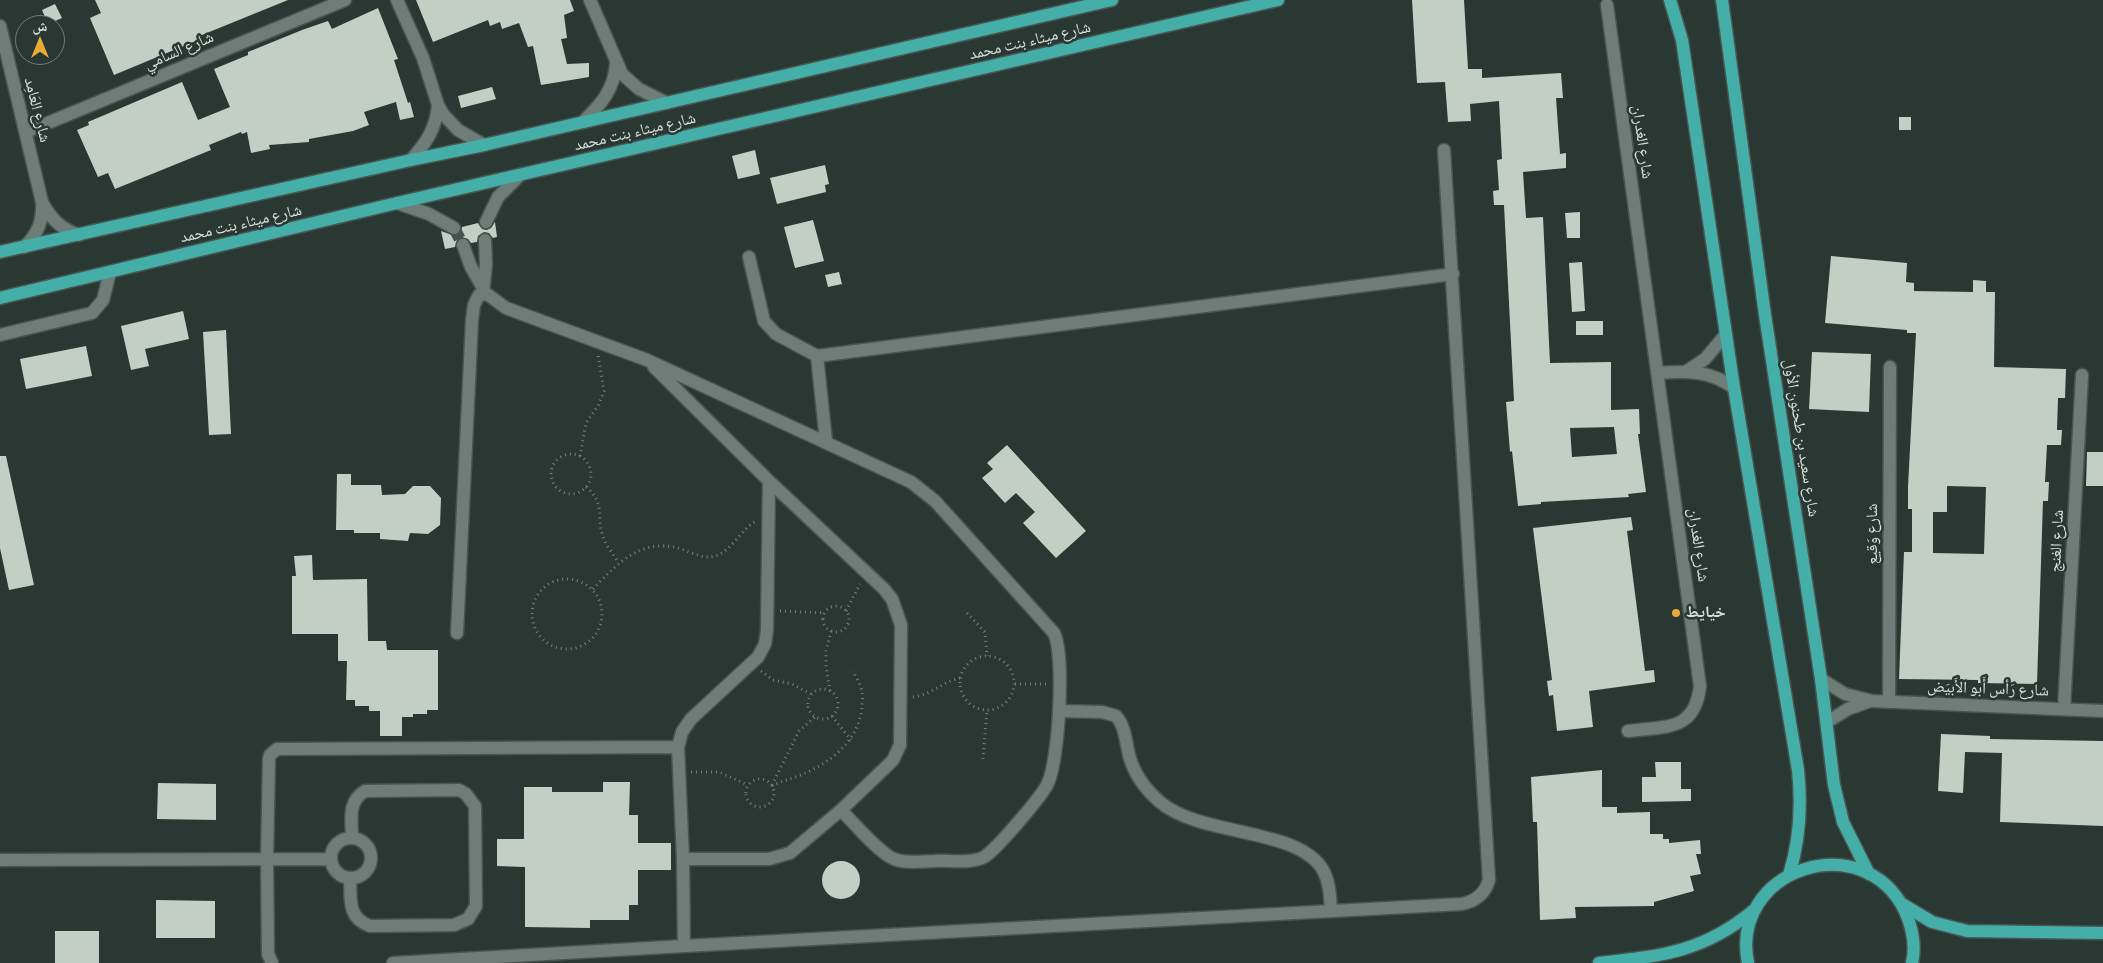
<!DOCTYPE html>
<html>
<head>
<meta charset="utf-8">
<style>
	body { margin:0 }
	#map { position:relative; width:2103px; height:963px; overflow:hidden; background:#2a3833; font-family:Manrope,"Noto Naskh Arabic",sans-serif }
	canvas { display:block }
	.north { position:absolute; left:15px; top:15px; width:50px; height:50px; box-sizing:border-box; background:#2a3833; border:1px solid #707b77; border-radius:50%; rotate:0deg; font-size:14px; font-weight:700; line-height:20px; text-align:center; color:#d8e0dd }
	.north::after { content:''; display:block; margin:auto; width:18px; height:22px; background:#e8ab37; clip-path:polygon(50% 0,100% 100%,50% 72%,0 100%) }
</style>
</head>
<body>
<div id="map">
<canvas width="2103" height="963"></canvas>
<div class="north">ش</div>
</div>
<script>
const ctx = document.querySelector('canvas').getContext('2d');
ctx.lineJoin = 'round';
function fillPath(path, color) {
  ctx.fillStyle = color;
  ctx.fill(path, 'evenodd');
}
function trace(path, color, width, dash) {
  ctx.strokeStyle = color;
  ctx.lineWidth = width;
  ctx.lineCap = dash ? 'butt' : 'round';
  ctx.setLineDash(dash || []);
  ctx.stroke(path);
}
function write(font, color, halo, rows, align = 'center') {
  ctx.font = font + ' Manrope,"Noto Naskh Arabic",sans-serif';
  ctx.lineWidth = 5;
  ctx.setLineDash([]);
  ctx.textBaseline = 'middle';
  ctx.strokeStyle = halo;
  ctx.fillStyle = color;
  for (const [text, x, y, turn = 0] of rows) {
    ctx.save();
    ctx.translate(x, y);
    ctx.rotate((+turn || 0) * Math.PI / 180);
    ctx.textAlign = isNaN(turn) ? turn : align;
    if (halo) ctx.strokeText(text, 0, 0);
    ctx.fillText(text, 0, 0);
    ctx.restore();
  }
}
fillPath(new Path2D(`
	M95,0H288L197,37L198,40L114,75L90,18L101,13Z
	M416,0H570L574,11L564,15L567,38L561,39L567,64L589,63V77L541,85L533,46L528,47L519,23L502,29L500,22L490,26L488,20L433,42Z
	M1412,0H1464L1468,69H1482V78L1561,73L1563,98H1556L1560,154L1566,153V168L1523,172L1526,218L1543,217L1550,363L1611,362V410L1639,409L1640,434H1638L1646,492L1628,494L1629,497L1541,502V504L1518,506L1512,451L1510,452L1506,402L1514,401L1504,205H1494L1493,191L1499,190L1497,160L1502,159L1499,101L1470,104L1471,121L1448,122L1445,82L1417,83ZM1614,427L1617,454L1572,457L1570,428Z
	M55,4L62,18L48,24L42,10Z
	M378,8L398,59L394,60L408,103L410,102L414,117L400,120L396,102L364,112L369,125L353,131L309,139V142L269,145L270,149L251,153L247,132L242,134L241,132L209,145L211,150L115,189L108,173L98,177L77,130L89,125L88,122L182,82L198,120L230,107L214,69L248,55V52L302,30L328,21L332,29Z
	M492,87L496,99L461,108L458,96Z
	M1899,117H1911V130H1899Z
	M755,150L760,174L738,179L732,156Z
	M825,165L829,184L825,185L826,192L777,204L770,178Z
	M1580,212V238H1567L1565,213Z
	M813,220L824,261L795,268L784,227Z
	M495,222L497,237L493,238L489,233L484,232L478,236L477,242L471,243L468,239L461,237L457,240L455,247L445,249L441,231L455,236L461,232L462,227L478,223L482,229L487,230L491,228Z
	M1831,256L1907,263L1906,282L1914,283V291L1973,292V280L1986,281V292H1995L1994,367L2066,369L2065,398H2058L2057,430H2062L2061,445H2047L2045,482H2049L2048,501H2043L2037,684L1978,683V680L1899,679L1904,552H1912V509H1908V487L1916,333H1907V330L1825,323ZM1947,486L1986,487L1984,554L1933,553V512H1947Z
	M1582,262L1585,311L1572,312L1569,263Z
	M839,272L842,284L828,287L825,275Z
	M183,311L189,339L145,349L149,366L131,370L121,326Z
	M1576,321H1603V335H1576Z
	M226,330L231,434L209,435L203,332Z
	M86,346L92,376L26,389L20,359Z
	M1812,352L1871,354L1869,412L1809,409Z
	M1007,445L1086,531L1056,558L1023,523L1035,512L1016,493L1005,503L982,478L993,469L987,463Z
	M2087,452H2103V486H2086Z
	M0,456H6L34,585L9,590L0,548Z
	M337,474H351V485H381L382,495L405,494L413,486H430L441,498L440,525L428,534L410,533L408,541L380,539V533H354V530H336Z
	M1631,517L1633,530L1627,531L1645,671L1654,670L1655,682L1589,691L1593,727L1557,731L1553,695L1549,696L1547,681L1552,680L1533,528Z
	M312,555L313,580L367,579L368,641H386L387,650H438V710H427V714H413V717H402V736H380V711H369V706H355V700H346L347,661H338V634H292V576H296L294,556Z
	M1941,734L1990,736V739L2103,741V826L2000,822L2002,753L1965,752L1963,793L1938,791Z
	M1655,762H1681V789H1691V801L1642,802V777H1656Z
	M1602,770V807H1617V813L1650,812V834H1663V839H1669V843L1700,840L1701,854H1696L1701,874L1690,876L1694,891L1654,902V906L1575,907L1576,918L1540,920L1537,822H1533L1531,777Z
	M603,782H630L629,815H638V843H671V870H638V905H629V920H590V928L525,927V867L497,866V839H524V787H552V792H603Z
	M158,783L216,784V820L157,819Z
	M822 880a19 19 0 1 1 38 0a19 19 0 1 1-38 0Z
	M156,900L215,901V938H156Z
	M55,931H99V963H55Z`), '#c2cfc5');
trace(new Path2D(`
	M454,228L463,245`), '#44514c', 12, [12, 6]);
const minor = new Path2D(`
	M397,0L423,58L438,105L443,114L458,130L484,145
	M590,0L622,74L639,89L667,103
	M1607,5L1700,686C1695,732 1665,726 1628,731
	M0,26L42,202C43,221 38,234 24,247
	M583,122C601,104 614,90 616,64
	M26,132L345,0
	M411,160C427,142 436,128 438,105
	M42,202C51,219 61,229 79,235
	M397,203L429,214L454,228
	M486,222L498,197L520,175
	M463,245L471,267L483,288
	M749,257L764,321L776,334L817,356L1453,274
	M483,294L486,264L485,240
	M0,335L92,313L103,300L110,272
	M817,356L826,441
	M654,367L769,481L884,589L892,599L901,625L900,745L893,760L887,766L841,810L790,853L769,859H683
	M1687,371L1705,359L1726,334
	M1657,373C1686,371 1710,370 1734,388
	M457,633L472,320L474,305L479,295L487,294L506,308L647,360L911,482L935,501L1054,633C1065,656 1059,759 1048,783C1043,795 995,851 984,857C971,864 950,860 935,861C923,861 906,864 894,859C879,853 854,823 841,810
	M1821,679L1845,694L1872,701L2103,711
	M1889,702L1890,367
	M2064,709L2082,375
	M1059,711L1102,712L1116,716C1125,726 1126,742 1129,755C1134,774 1146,790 1160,802C1201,837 1298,827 1323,870C1330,883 1330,897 1331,911
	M1827,722L1848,709L1870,701
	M331 858a20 20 0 1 1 40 0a20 20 0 1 1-40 0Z
	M0,860L331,859
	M350,879C351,899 347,918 370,926L454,925L468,919L476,906L475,806L466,794L459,790L365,791C347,802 352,820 352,838
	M684,946L1462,904C1476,901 1485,894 1489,880L1444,150
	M272,963L268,954L267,859L269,759L270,755L277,749L678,747
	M393,963L684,946L683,859L678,747L682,732L691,719L758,657L765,644L767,630L769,481`);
const major = new Path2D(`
	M1670,0L1682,40L1734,388L1798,770C1802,807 1800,840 1789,875
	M1722,0L1765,315L1821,679L1834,785L1843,822L1869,874
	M0,252L411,160L484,145L1112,0
	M0,298L397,203L1278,0
	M1902,904L1932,922L1967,931L2103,933
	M1599,963C1661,956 1704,952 1754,910
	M1748,963C1729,869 1863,825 1905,911C1912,927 1916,946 1912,963`);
trace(minor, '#495551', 15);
trace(major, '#495551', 15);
trace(new Path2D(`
	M551 474a20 20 0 1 1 40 0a20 20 0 1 1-40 0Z
	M580,456L586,423L598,406L604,391L598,355
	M586,487C605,503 597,514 602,534C605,545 613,553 618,562
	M532 614a35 35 0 1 1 70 0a35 35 0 1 1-70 0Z
	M593,589C616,565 640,538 678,548C690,551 702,560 715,556C732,551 741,529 756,521
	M823 619a13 13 0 1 1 26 0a13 13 0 1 1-26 0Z
	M780,611L825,613
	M846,611L860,584
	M967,613L985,632L987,656
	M960 683a27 27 0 1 1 54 0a27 27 0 1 1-54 0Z
	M761,671L773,680L792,684L811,694
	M1015,684H1046
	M808 704a15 15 0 1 1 30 0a15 15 0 1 1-30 0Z
	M830,691L826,667V651L831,631
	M913,697C932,695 943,681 960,678
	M832,716L851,740
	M983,759L987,710
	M691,772H719L748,785
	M746 793a14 14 0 1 1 28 0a14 14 0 1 1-28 0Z
	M772,785L799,731L815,717
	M772,786C781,781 791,779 801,775C830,763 859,741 862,707C862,703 863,696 862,692C861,685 856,677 853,671`), '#75817d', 3, [1, 4]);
trace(minor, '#6e7d78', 12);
trace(major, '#44afa8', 12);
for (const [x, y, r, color] of [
	[1676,613,5,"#e8ab37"]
]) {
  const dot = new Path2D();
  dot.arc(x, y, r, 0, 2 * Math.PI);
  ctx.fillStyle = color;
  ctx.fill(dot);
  trace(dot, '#2a3833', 2);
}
write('16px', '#d8e0dd', '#2a3833', [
	["شارع ميثاء بنت محمد",1030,41,-13],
	["شارع السامي",179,51,-23],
	["شارع العَامِد",37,110,76],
	["شارع ميثاء بنت محمد",635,132,-13],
	["شارع الغدران",1642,142,82],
	["شارع ميثاء بنت محمد",241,224,-13],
	["شارع سعيد بن طحنون الأول",1801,438,81],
	["شارع وَقيع",1873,534,-90],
	["شارع الغنج",2057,541,-87],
	["شارع الغدران",1698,545,82],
	["شارع رَأس أَبو الأَبيَض",1988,689,2]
]);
write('bold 16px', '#d8e0dd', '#2a3833', [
	["خيايط",1686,613]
], 'left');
</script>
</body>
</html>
